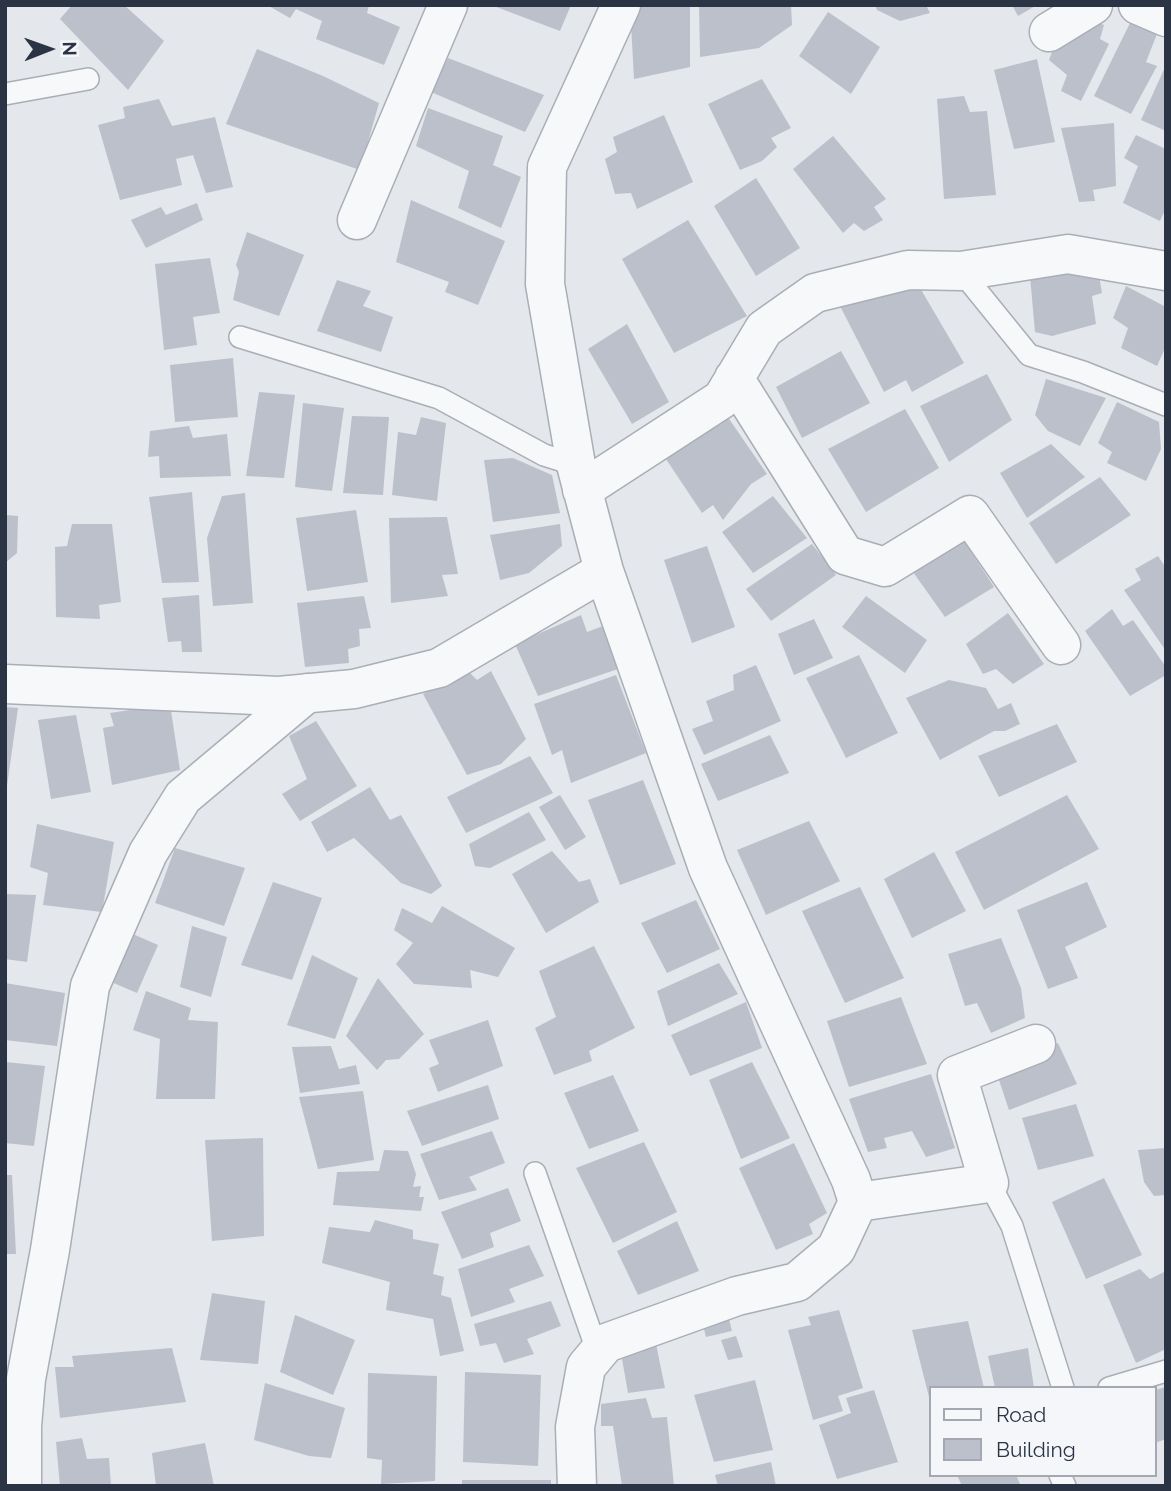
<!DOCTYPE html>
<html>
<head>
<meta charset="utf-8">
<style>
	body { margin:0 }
	#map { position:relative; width:1171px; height:1491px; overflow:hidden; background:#e4e7ec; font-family:Raleway,sans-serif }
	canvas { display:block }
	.frame { position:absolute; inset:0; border:7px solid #2b3445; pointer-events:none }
	.legend { position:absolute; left:929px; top:1386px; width:228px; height:91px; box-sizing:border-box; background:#f4f6f9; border:2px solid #a4a8b1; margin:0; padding:9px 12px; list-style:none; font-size:21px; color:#2b3445 }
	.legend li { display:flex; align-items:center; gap:14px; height:35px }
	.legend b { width:35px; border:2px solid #a4a8b1 }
	.north { position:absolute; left:14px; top:14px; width:70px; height:70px; -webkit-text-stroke:5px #f4f6f9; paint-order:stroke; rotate:89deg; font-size:19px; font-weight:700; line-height:28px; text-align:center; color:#2b3445 }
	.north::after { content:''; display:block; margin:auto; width:24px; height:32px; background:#2b3445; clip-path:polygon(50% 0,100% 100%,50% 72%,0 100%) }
</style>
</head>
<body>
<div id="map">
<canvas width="1171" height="1491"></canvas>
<div class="frame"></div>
<ul class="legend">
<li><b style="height:9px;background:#f7f8fa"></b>Road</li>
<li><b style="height:19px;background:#bbc0ca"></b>Building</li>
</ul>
<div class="north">N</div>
</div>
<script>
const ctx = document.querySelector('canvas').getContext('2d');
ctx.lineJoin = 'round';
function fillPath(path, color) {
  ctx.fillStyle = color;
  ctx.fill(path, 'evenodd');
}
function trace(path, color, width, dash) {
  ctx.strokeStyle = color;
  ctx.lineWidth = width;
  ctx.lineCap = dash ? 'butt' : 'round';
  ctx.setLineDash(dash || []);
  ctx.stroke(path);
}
fillPath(new Path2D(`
	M72,5H124L164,41L128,90L60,19Z
	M267,5H369L367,13L400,27L384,65L316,39L322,21L296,9L290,18Z
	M491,5H571L560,31Z
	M630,5H690V67L634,79Z
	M699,5H791L792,25L759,48L700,57Z
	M875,5H926L930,13L900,21L877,10Z
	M1012,5H1037L1018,16Z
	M828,12L880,47L851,94L799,56Z
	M1088,19L1104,25L1100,39L1109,44L1081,101L1061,91L1067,75L1049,60L1057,39Z
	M1131,21L1157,34L1146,62L1157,66L1131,114L1094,96Z
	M257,49L323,76L379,103L360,170L226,124Z
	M448,58L544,95L525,132L431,92Z
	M1037,59L1055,142L1014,149L994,70Z
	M1166,65V131L1141,120Z
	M762,79L791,128L771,138L777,147L762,161L740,170L708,104Z
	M964,96L970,112L987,111L996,195L944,199L937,99Z
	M159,99L172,126L215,117L233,187L206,193L193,155L176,159L182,185L120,200L98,125L125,118L123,107Z
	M428,108L503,136L493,165L521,177L501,228L458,208L469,171L416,146Z
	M664,115L693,182L637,209L631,193L615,194L605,159L617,152L613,137Z
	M1114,123L1116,186L1093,190L1095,201L1079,202L1061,128Z
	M1136,135L1166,149V208L1160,221L1123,203L1138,166L1124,158Z
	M833,136L886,199L874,207L883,220L864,231L854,223L843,233L793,169Z
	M756,178L800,248L756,276L714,206Z
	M411,200L505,241L478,305L445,292L449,282L396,262Z
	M197,203L203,220L146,248L131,220L161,207L166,215Z
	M688,220L747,316L674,353L622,259Z
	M247,232L304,255L279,316L233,300L239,272L236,265Z
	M210,258L220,313L193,317L197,345L164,350L155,264Z
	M1098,270L1102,293L1092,296L1096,324L1052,336L1035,332L1030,276Z
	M337,280L371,291L363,306L393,317L381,352L317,331Z
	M916,281L964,363L912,392L906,380L884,392L840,306Z
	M1126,286L1166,307V346L1157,366L1121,348L1128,328L1113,318Z
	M627,324L669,402L632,424L588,349Z
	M841,351L870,403L802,438L776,387Z
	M233,358L238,417L175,422L170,365Z
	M987,374L1012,420L949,462L920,406Z
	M1046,379L1106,398L1080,446L1048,431L1035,415Z
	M259,392L295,395L284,478L246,476Z
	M1117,402L1159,422L1161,449L1146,481L1107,463L1112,452L1098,443Z
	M303,403L344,408L332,491L295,487Z
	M905,409L939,468L866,512L828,449Z
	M725,413L767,474L751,484L723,520L713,505L702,513L662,453Z
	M352,416L389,417L383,495L343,493Z
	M421,417L446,423L437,501L392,495L398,432L416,435Z
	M189,426L193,438L227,434L231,476L160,478L159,456L148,457L150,431Z
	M1051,444L1085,477L1027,518L1000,473Z
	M513,458L552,475L560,513L493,522L484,460Z
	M1100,477L1131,515L1056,564L1029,523Z
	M192,492L199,582L162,583L149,497Z
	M245,493L253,603L213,606L207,538L222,496Z
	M773,496L807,538L753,573L722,532Z
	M356,510L368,582L307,591L296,518Z
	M5,515L18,516L17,553L5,563Z
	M447,517L458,574L442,575L448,596L391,603L389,518Z
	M72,524H112L121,602L99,605L100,619L56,617L55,547L67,546Z
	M560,524L562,546L529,573L500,580L490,535Z
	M964,541L994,587L945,617L913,572Z
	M812,544L836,575L771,621L746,589Z
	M707,546L735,627L692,643L664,560Z
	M1158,556L1166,568V651L1124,590L1141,580L1135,569Z
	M199,595L202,652H182L181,641L168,642L162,598Z
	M364,596L371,628L359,629L360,646L348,649L349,663L305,667L297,603Z
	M866,596L927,640L905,673L842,627Z
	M1112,609L1123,626L1133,620L1166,667V675L1130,696L1085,631Z
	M1008,613L1044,664L1013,684L996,669L983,674L966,644Z
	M581,615L587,632L603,626L621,668L538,696L515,644Z
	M814,619L833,658L794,675L778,634Z
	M859,655L898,733L846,758L806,678Z
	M756,665L781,721L704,755L692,729L713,721L706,701L734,690L733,675Z
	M491,671L526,739L501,764L467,775L423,694L469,672L477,680Z
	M616,675L646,753L571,783L562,750L552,755L534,704Z
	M949,680L986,688L998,709L1011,703L1020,724L1005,731H994L940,760L906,698Z
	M170,704L180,770L112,785L103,728L114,726L110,713Z
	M5,707L18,708L7,786H5Z
	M76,715L91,792L51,799L38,720Z
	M316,721L357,786L300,821L282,794L307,779L289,736Z
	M1057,724L1077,762L999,797L978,756Z
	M770,735L789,773L718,801L701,764Z
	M530,756L553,793L466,833L447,797Z
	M643,780L676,864L620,885L588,800Z
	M370,787L390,820L401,815L442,886L431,894L401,883L354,838L327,852L311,822Z
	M560,795L586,837L565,850L539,807Z
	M1067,795L1099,849L984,910L955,852Z
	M529,812L546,840L490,868L475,866L469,844Z
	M809,821L840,881L766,915L737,850Z
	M37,824L114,842L102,912L43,905L48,873L30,867Z
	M175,848L245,868L224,926L155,903Z
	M552,851L579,882L590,879L599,902L546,933L512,874Z
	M934,852L966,911L912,938L884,879Z
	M273,882L322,898L292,980L241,965Z
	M1087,882L1107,927L1065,947L1078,978L1048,989L1017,910Z
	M860,887L904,978L845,1003L802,911Z
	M5,894L36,895L27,962L5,959Z
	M696,900L720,949L667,973L641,923Z
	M442,906L515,948L498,977L470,970L472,988L414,984L396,964L413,943L394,930L402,908L432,923Z
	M192,926L227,937L211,997L180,987Z
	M126,931L158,945L137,993L109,981Z
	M1001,938L1021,988L1025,1018L991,1033L977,1003L965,1006L948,954Z
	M594,946L635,1028L589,1051L592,1061L554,1075L535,1028L556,1017L539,971Z
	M312,955L358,978L335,1039L287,1025Z
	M719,963L738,994L668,1026L657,991Z
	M378,978L424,1034L399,1059L386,1060L377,1070L346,1036Z
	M5,983L65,993L57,1046L5,1040Z
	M146,991L191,1008L188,1020L218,1022L215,1099H156L160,1039L133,1030Z
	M901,997L927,1064L849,1087L827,1021Z
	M746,1002L762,1048L690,1076L671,1035Z
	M488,1020L503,1066L438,1092L429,1068L439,1064L429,1040Z
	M1058,1043L1077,1084L1009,1110L995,1068Z
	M331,1046L339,1069L356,1065L360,1084L300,1093L292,1047Z
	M5,1062L45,1066L34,1146L5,1143Z
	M752,1062L790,1138L741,1159L709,1080Z
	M931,1074L955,1148L926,1157L912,1131L884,1138L887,1148L868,1152L849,1099Z
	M613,1075L639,1131L589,1149L564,1093Z
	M488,1085L499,1119L422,1146L407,1111Z
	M363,1091L374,1160L318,1169L299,1097Z
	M1076,1104L1094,1156L1038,1170L1022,1118Z
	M492,1131L505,1163L469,1177L477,1190L439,1200L420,1154Z
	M263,1138L264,1236L212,1241L205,1140Z
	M644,1142L677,1212L613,1243L576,1168Z
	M794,1143L827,1213L809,1224L813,1234L776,1250L739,1168Z
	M1166,1148V1195L1154,1196L1144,1182L1138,1150Z
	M384,1150L408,1151L416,1174L413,1187L421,1186L419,1197H424L421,1211L333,1205L337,1172L379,1171Z
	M5,1175H12L16,1254H5Z
	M1104,1178L1142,1255L1086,1279L1052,1202Z
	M508,1188L521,1221L490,1233L494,1247L462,1259L441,1212Z
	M375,1220L413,1230V1239L439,1244L433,1274L444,1277L441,1295L451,1298L464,1351L440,1356L433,1319L386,1310L390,1282L322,1263L329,1227L370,1232Z
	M677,1221L699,1271L638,1295L617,1251Z
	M529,1245L544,1276L509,1289L515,1302L471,1317L458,1269Z
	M1140,1269L1150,1279L1166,1271V1349L1136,1363L1103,1285Z
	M212,1293L265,1301L258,1364L200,1360Z
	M551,1301L561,1326L527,1339L534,1354L504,1363L496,1343L480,1346L474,1324Z
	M839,1310L863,1388L838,1396L843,1411L813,1420L788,1330L811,1325L808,1317Z
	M295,1315L355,1340L333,1395L280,1372Z
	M728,1315L732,1331L706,1337L702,1321Z
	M968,1321L984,1388H931L930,1401L912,1330Z
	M736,1336L743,1357L728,1360L721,1340Z
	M655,1339L665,1388L628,1393L621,1353Z
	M172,1348L186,1402L60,1418L55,1367H74L72,1356Z
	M1028,1348L1034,1388H995L988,1356Z
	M465,1372L541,1375L538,1466L463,1462Z
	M368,1373L437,1376L435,1481L381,1484L382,1460L367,1458Z
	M755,1380L773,1450L714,1462L694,1395Z
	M265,1383L345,1408L331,1458L309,1456L254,1440Z
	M1166,1387V1439L1155,1443V1390Z
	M874,1390L898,1462L837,1479L819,1425L851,1413L846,1398Z
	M646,1398L652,1418L667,1417L674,1486H622L613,1426H601V1404Z
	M82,1438L87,1459L109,1458L111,1486H60L56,1442Z
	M205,1443L214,1486H156L152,1453Z
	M771,1462L776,1486H718L715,1475Z
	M957,1475H1016L1021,1486H962Z
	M462,1480H551V1486H462Z`), '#bbc0ca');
const lane = new Path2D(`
	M5,94L88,79
	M961,271L1029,355L1083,372L1166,405
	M240,337L439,398L544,455L576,465
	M535,1173L598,1353
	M989,1183L1012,1226L1063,1388
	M1109,1388L1166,1371
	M1060,1475L1065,1486`);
const street = new Path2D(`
	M1138,5L1166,17
	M1049,32L1093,5
	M357,220L448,5
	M734,378L845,555L885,567L970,515L1061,645
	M582,490L722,399L764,329L815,293L908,270L961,271L1068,254L1166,271
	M5,684L279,696L354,689L439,668L604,571
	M858,1202L989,1183L957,1075L1036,1044
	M22,1486V1426L26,1379L50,1250L90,986L148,853L183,797L307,693
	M577,1486L575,1427L586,1367L606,1343L737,1296L797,1282L836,1249L858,1202L851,1180L708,868L604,571L576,465L545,284L547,167L621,5`);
trace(lane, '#a9aeb7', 24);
trace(street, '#a9aeb7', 41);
trace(lane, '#f7f8fa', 21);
trace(street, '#f7f8fa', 38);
</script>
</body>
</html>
